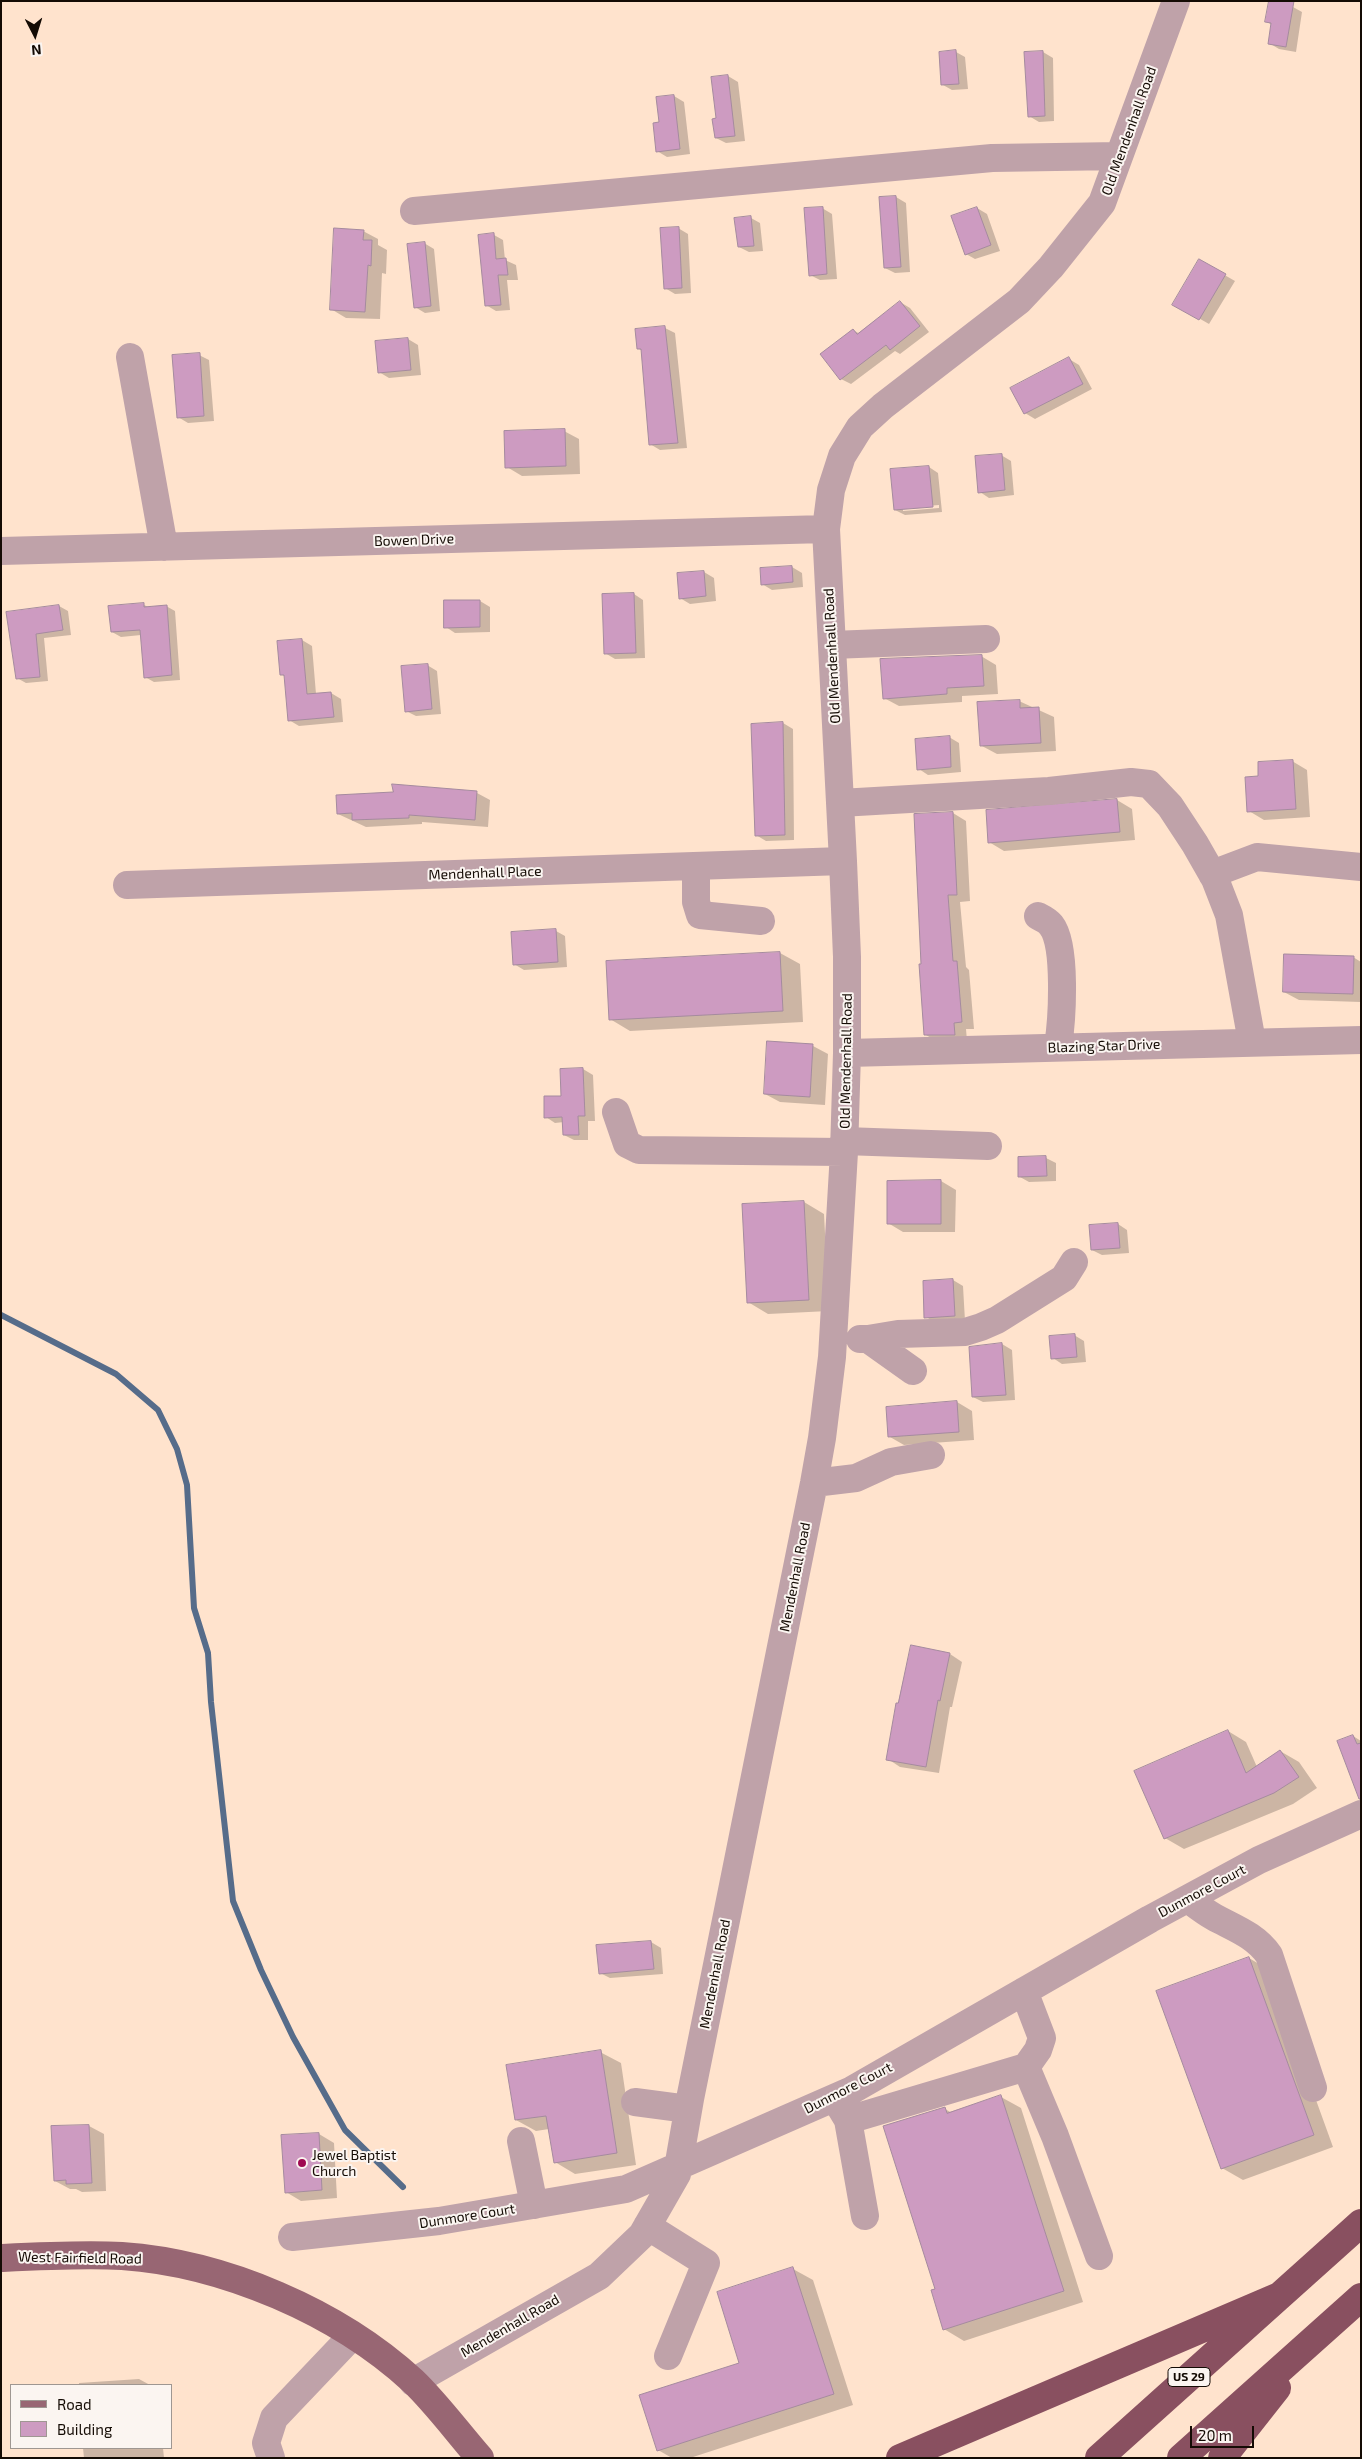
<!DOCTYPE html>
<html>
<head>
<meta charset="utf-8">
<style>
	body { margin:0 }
	#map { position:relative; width:1362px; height:2459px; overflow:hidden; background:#ffe3cd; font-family:"Exo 2",sans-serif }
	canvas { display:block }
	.frame { position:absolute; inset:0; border:2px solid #140b04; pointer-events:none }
	.legend { position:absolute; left:10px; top:2384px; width:162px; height:65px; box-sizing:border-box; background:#fbf5f1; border:1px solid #9f9792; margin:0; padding:6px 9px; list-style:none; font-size:15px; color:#140b04 }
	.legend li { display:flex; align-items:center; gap:10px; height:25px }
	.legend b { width:25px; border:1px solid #9f9792 }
	.north { position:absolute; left:10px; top:10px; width:50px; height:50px; -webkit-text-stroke:4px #fbf5f1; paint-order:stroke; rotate:175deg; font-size:14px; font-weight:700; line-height:20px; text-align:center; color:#140b04 }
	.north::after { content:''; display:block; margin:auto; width:18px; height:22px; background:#140b04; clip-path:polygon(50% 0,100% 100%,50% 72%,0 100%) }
	.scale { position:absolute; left:1190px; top:2426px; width:64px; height:22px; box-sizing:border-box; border:2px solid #140b04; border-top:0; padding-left:6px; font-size:15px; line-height:18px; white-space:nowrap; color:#140b04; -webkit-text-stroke:4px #fbf5f1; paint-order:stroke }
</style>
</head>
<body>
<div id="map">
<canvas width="1362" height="2459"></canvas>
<div class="frame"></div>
<ul class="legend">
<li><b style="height:6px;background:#986673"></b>Road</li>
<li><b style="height:14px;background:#cd9bc1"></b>Building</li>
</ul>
<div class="north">N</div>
<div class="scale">20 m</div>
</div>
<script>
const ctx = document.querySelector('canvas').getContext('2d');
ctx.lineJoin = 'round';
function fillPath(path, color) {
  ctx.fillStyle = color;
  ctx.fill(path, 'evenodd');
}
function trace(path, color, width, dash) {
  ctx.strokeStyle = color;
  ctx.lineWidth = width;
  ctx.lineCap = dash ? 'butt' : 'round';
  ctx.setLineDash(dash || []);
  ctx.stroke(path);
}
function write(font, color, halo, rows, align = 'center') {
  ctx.font = font + ' "Exo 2",sans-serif';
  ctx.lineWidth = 4;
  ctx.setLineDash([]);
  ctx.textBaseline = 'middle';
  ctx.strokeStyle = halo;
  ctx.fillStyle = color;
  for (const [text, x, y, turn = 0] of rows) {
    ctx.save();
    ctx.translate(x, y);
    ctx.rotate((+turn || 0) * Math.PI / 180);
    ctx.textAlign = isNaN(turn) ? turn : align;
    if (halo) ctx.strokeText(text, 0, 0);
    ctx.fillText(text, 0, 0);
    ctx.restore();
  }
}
fillPath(new Path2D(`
	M1293,7L1302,12L1296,52L1279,49L1269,43L1272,25L1267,22Z
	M956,52L965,57L968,89L952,90L943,85Z
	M1043,52L1053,58L1054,121L1039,122L1029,116L1025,53Z
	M728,76L738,82L745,141L726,143L716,138Z
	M674,96L684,102L690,154L667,157L657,151L660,123Z
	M896,197L906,203L910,272L895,273L885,268Z
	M822,208L832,214L837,279L820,280L810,275Z
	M977,208L987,214L1000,251L975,259L966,254Z
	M751,218L760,223L763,251L749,252L739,247Z
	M678,228L688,234L691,293L675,294L665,288Z
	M363,231L378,239V245L387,250L386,274L382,273L380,319L346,318L331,309Z
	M494,235L503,240L505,260L516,265L518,280H507L510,310L496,311L486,305Z
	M424,243L434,249L440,311L425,313L415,307Z
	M1200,261L1235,281L1209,324L1174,304Z
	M900,302L910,308L929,332L900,354L895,351L851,384L841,379L853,330L860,334Z
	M665,328L675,333L687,448L660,450L650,444L642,351L638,348Z
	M408,339L418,345L421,375L389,378L379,372Z
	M199,355L209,360L214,421L188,423L178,417Z
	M1069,359L1079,365L1092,389L1035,419L1025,413L1012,389Z
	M564,431L579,439L580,474L522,476L507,467Z
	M1001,455L1011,461L1014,495L989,498L980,492Z
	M929,467L938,473L942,512L905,515L895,510ZM939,505V508L903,511V508Z
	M792,567L802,573L803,587L772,590L762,584Z
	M704,572L714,578L716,601L690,604L680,598Z
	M634,594L643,600L645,658L615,659L605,653Z
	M480,601L490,607V632L455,633L446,627Z
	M143,604L149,608L166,606L175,611L180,680L154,682L145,677L141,635L121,637L112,632Z
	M59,606L68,611L71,635L44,638L48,681L26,683L17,678L8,613Z
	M302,640L312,646L316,694L331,693L341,699L343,722L299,726L289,720L286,677L281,674Z
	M981,656L996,665L998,694L962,696V702L899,706L884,698Z
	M427,665L437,671L441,714L416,716L406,711Z
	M1019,701L1054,717L1056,751L997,754L982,746Z
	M783,723L793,729L794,840L766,841L756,835L752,725Z
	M949,737L959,743L961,772L928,775L919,769Z
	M1292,761L1307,770L1310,817L1264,820L1249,811L1260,777Z
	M477,793L490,800L488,827L422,822V824L366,827L338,814Z
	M1117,800L1132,809L1135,840L1004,851L989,842L987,811Z
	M953,813L966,821L970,901L960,902L966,967L969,970L974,1029H966L967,1041L938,1042L926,1035L923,965Z
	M556,931L565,936L567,967L524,970L514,964Z
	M780,953L800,964L803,1022L630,1031L610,1019Z
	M1353,957L1361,962V1002L1299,1000L1284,992Z
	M769,1043L813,1046L828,1054L825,1105L780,1102L765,1094Z
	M583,1069L593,1075L595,1121H588V1140H574L564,1135V1122L555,1123L546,1117L563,1097L562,1070Z
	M1046,1158L1056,1163V1181L1029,1182L1020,1177Z
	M941,1181L956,1190L955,1232H903L888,1223Z
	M804,1202L824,1214L829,1311L768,1314L748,1302Z
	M1118,1224L1127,1230L1129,1253L1102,1255L1092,1250Z
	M953,1280L963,1286L965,1321L935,1322L926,1317L924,1282Z
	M1074,1335L1084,1341L1086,1362L1062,1364L1053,1358Z
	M1002,1344L1012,1350L1015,1400L983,1402L973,1397Z
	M957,1402L972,1411L974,1440L904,1445L890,1437Z
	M950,1654L962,1662L952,1707H950L939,1773L900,1767L888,1759Z
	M1228,1731L1246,1742L1257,1767L1280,1751L1299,1762L1317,1788L1293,1804L1184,1849L1165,1838Z
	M1353,1736L1361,1741V1783Z
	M651,1942L661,1948L663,1974L610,1978L600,1973Z
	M1249,1958L1269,1970L1333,2147L1243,2180L1222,2168Z
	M600,2052L621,2063L636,2165L575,2174L555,2162L549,2129L536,2131L516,2120Z
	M1001,2097L1021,2108L1083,2302L964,2341L944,2329L937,2290L945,2109L952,2113Z
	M89,2126L104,2134L106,2191L82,2192L76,2189H70L55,2181Z
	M319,2134L334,2143L337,2198L301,2201L286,2192Z
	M793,2269L813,2280L853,2405L690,2458H672L658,2450L741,2363Z
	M139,2379L150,2385H79V2383Z
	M83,2448H163L164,2458H84Z`), '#0003');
trace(new Path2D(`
	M1,1315L116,1374L158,1410L177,1449L187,1485L194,1608L208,1653L211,1702L233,1901L261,1970L293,2037L345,2130L403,2187`), '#566c8a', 6);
const building = new Path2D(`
	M1269,1H1294L1286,47L1268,44L1271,23L1265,22Z
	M956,50L959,84L941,85L939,52Z
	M1043,51L1045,116L1028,117L1024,52Z
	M728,75L735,136L715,138L712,119L716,118L711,77Z
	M674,95L680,149L656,152L653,123L659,122L656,97Z
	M896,196L901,267L884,268L879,197Z
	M823,207L827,274L809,276L804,208Z
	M977,207L991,245L965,255L951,216Z
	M751,216L754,246L738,247L734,218Z
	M679,227L682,288L664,289L660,228Z
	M334,228L364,230L363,240H372L371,266L368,265L365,312L330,310Z
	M494,233L496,259L506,258L508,275H498L501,305L485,306L478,235Z
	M425,242L431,306L414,308L407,244Z
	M1199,259L1226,274L1199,320L1172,305Z
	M900,301L920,326L890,350L886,345L840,380L820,354L853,329L857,334Z
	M665,326L678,443L649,445L641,349H637L635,329Z
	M408,338L411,370L378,373L375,341Z
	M200,353L204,416L177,418L172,355Z
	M1069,357L1083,384L1024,414L1010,388Z
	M565,429L566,466L505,468L504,431Z
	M1002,454L1005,490L978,493L975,456Z
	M929,466L933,507L894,510L890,469Z
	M792,566L793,582L761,585L760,568Z
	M704,571L706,596L679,599L677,573Z
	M634,593L636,653L604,654L602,594Z
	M444,600H480V627L444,628Z
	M144,603V607L167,605L172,675L144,678L140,630L111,632L108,606Z
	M59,605L63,630L36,634L40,677L16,679L6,612Z
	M302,639L307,694L331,692L334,717L288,721L284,675H280L277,641Z
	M982,655L984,686L947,688V694L883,699L880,659Z
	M428,664L432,709L405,712L401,666Z
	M1020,700V708L1039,707L1041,743L980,746L977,702Z
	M783,722L785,835L755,836L751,724Z
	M950,736L951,767L917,770L915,739Z
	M1293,760L1296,809L1247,812L1245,777L1258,776V762Z
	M392,784L477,791L475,820L409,815V818L352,820V813L337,814L336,795L393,792Z
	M1117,799L1120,832L988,843L986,810Z
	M953,812L957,895H948L953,961H957L962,1022L954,1023L955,1035H924L919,964H921L914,814Z
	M556,929L558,962L513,965L511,932Z
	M780,952L783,1011L609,1020L606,961Z
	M1284,954L1354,956L1353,994L1283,992Z
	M767,1041L813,1044L810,1097L764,1094Z
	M583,1068L585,1116H578L579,1135H563L562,1117L544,1118V1096H561L560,1069Z
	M1046,1156L1047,1176L1018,1177V1157Z
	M941,1180V1224H887V1181Z
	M804,1201L809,1300L747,1303L742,1204Z
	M1118,1223L1120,1248L1091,1250L1089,1225Z
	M953,1279L955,1316L924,1318L923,1281Z
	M1075,1334L1077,1357L1051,1359L1049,1336Z
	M1002,1343L1006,1395L972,1397L969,1347Z
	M957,1401L959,1432L888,1437L886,1407Z
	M911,1645L950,1653L940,1701L938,1700L926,1767L886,1760L896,1703H898Z
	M1228,1730L1246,1773L1280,1750L1299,1777L1274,1793L1164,1839L1134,1771Z
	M1353,1735L1357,1744L1361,1743V1799H1359L1337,1741Z
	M651,1941L654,1969L599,1974L596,1945Z
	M1249,1957L1314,2135L1221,2169L1156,1991Z
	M601,2050L617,2153L554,2163L546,2116L515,2120L506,2065Z
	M1001,2095L1064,2291L943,2330L931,2290L935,2289L883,2126L945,2107L947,2113Z
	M89,2125L92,2183L66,2184V2180L54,2181L51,2126Z
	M319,2133L322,2190L285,2193L281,2135Z
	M793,2267L834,2394L657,2451L639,2395L739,2363L717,2292Z`);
fillPath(building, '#cd9bc1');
trace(building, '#a58a9e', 1);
trace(new Path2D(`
	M414,211L992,158L1119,156
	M130,357L164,547
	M1,551L826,529
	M832,645L986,639
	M840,803L1049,791L1131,782L1149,784L1170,806L1195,844L1215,879L1229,915L1252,1042
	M696,866V902L700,915L761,921
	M1212,874L1257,857L1361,867
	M127,885L843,861
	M1038,916C1042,918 1048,921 1051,925C1067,945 1062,1021 1058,1046
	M847,1053L1361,1040
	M616,1112L627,1144L639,1150L844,1152
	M844,1141L988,1146
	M860,1339H868L913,1371
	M868,1339L898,1334L965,1332L981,1327L997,1320L1064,1278L1074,1262
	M814,1483L856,1478L891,1462L931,1455
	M1188,1899C1196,1905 1205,1912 1214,1917C1234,1928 1255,1935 1269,1955L1313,2088
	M1024,1991L1042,2038L1038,2050L1026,2067L1055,2136L1099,2256
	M635,2102L688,2109
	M839,2105L848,2120L865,2216
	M848,2120L1026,2067
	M521,2141L534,2205
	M647,2226L706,2263L668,2356
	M292,2237L439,2221L626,2189L852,2090L1150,1919L1259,1860L1361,1814
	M413,2382L599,2276L642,2235L677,2174L690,2099L814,1483L822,1438L832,1357L844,1152L847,1053V957L843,861L826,529L831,490L842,456L860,427L883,406L1019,301L1051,267L1102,203L1176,1
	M271,2458L266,2443L274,2418L352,2336`), '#bfa2a9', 28);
trace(new Path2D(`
	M1,2258C42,2256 82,2254 122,2256C224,2263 338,2312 413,2381C437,2404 458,2433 480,2458`), '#986673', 28);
trace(new Path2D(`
	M900,2458L1279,2296
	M1099,2458L1361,2223
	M1181,2458L1361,2297
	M1222,2458L1277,2388`), '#895060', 28);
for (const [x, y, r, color] of [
	[302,2163,5,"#9f0a52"]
]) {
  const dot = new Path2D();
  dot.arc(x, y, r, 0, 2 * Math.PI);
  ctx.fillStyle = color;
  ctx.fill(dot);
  trace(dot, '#fbf5f1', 2);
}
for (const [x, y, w] of [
	[1189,2377,42]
]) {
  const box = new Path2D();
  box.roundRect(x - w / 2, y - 9.5, w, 19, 4);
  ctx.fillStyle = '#fbf5f1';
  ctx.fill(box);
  trace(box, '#140b04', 1);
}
write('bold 12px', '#140b04', null, [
	["US 29",1189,2377]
]);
write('14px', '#140b04', '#fbf5f1', [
	["Old Mendenhall Road",1129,131,-70],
	["Bowen Drive",414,540,-2],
	["Old Mendenhall Road",832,656,-93],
	["Mendenhall Place",485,873,-2],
	["Blazing Star Drive",1104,1046,-2],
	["Old Mendenhall Road",846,1061,-89],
	["Mendenhall Road",795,1577,-79],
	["Dunmore Court",1202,1891,-28],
	["Mendenhall Road",715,1974,-79],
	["Dunmore Court",848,2088,-27],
	["Dunmore Court",467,2216,-9],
	["West Fairfield Road",80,2258,1],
	["Mendenhall Road",510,2326,-30]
]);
write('14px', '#140b04', '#fbf5f1', [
	["Jewel Baptist",312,2155],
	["Church",312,2171]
], 'left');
</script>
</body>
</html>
